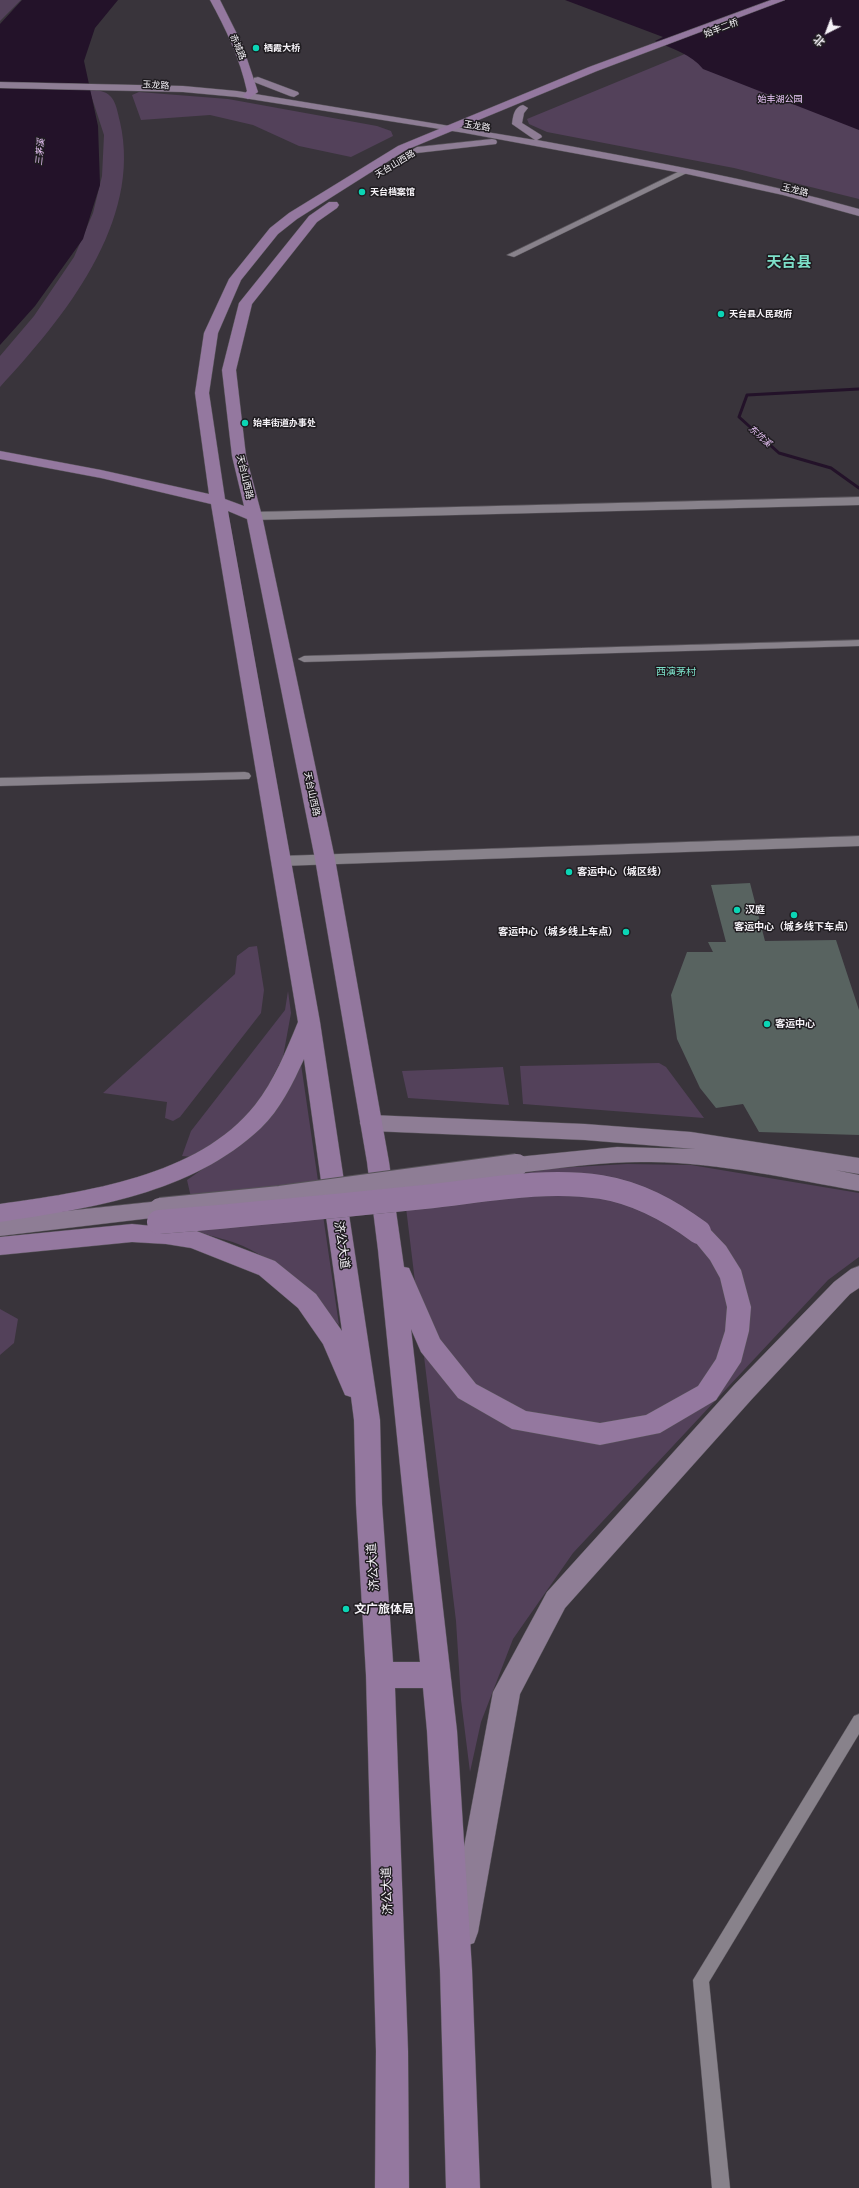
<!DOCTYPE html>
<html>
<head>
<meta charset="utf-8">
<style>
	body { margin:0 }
	#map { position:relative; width:859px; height:2188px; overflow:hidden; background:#39343b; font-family:Lato,"Noto Sans SC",sans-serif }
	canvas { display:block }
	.north { position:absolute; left:807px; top:12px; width:40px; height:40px; -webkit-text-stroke:3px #1f1c20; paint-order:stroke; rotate:222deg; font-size:11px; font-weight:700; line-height:16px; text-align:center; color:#f5f2f7 }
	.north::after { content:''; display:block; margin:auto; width:14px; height:18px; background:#f5f2f7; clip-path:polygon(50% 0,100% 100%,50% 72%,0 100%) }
</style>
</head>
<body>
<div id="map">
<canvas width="859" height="2188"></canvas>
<div class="north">北</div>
</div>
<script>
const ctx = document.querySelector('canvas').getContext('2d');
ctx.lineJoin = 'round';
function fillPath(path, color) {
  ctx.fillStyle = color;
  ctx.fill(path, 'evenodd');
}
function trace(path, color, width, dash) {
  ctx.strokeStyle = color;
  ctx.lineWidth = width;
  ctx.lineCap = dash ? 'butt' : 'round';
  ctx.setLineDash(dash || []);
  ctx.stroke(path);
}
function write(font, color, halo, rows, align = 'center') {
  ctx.font = font + ' Lato,"Noto Sans SC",sans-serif';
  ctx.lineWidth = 3;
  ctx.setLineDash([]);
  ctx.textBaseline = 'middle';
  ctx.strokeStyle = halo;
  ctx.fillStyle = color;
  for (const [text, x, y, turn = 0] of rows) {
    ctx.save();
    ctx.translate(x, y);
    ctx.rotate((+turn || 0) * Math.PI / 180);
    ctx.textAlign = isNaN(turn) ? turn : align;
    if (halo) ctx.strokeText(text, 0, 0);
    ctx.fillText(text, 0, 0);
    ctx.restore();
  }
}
fillPath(new Path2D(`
	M0,0H21L0,21Z
	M816,0H859V199L734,168L547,132L529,124L527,119Z
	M89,89C114,91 115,100 120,122C143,222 63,319 0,387V356L34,316L74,257L93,213L102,176L104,135Z
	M139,92L228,99L377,126L391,131L393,136L351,157L299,146L253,125L210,115L141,120L132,95Z
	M257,946L264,990L261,1013L180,1117L173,1121L165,1118L167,1102L103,1093L235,974L237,956L249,947Z
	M288,991L291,1013L283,1057L257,1108L222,1141L192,1157L182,1156L191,1131L285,1010Z
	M659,1063L666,1067L704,1118L523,1104L520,1066Z
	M301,1064L339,1325C310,1294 282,1264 243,1246C230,1240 213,1237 199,1232L187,1180L247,1138Z
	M503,1067L509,1105L408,1098L402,1071Z
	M627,1164L691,1165L859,1193V1257L828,1280L573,1553L513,1639L481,1722L470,1772L461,1700L456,1621L404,1191L557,1168Z
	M0,1309L18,1319L14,1343L0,1355Z`), '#53415a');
fillPath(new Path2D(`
	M22,0H118L95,28L84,61L98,126L100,185L83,239L35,306L0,345V24Z
	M565,0H859V130L703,69C691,54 673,49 655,41L663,37Z`), '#231229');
trace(new Path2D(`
	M859,389L747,395L739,417L779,453L831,468L859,488`), '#231229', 3);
fillPath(new Path2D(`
	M750,883L765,941L836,940L859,1010V1135L759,1132L743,1104L716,1108L700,1088L677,1039L671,995L687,952H713L708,942H726L711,885Z`), '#586360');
const pedestrian = new Path2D(`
	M859,1714V1734L709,1982L730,2188H712L693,1980L854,1716Z`);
const minor = new Path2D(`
	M684,169L691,171L514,257L507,255Z
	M859,640V646L304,662L298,659L304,656Z
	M245,772L249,773L251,776L249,779L0,786V778Z`);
const tertiary = new Path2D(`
	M859,497V505L254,520L247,516L254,512Z
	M859,836V846L281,866L275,865L273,861L275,857L281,856Z`);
const secondary = new Path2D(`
	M258,77L298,92L299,94L294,97L290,96L254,82V78Z
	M0,82L183,86L237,91L535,140L512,124C513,116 514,107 523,105L528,108L524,113L522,123L541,135L542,137L537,140C645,160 753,179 859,209V216L783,195L687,174L465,133L237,97L183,92L0,88Z
	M492,139L496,140L497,142L496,144L417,153L412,150L417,147Z
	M371,1115L585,1124L691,1132L859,1158V1174L835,1170L859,1175V1191C790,1179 721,1163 651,1162C606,1161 561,1168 517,1173L509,1171L506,1165L509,1159L517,1157L617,1147L695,1149L585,1140L371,1131L363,1129L360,1123L363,1117Z
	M160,1201L168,1203L171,1209L168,1215L160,1217L0,1236V1218Z
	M859,1266V1288L850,1294L752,1399L565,1608L520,1694L478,1932L474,1943L463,1947L452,1943L448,1932L493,1692L547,1592L734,1385L834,1282L851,1269Z`);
const primary = new Path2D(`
	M210,0H220L242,44L258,92L248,99L243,96L247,91C240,59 226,29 210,0Z
	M771,0H785L597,71L406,150L297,219L278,234L241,280L218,333L209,393L225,499L244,506L232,456L222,370L239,303L309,216L329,202H337L339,205L337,208L317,222L252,304L236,370L246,456L262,516L335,859L389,1162L404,1267L409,1268L412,1275L440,1339L476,1384L526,1411L600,1423L646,1415L698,1386L716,1359L725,1331L727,1307L720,1278L710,1260L687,1232L691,1226L699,1223L707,1226L726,1246L741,1270L751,1307L749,1331L741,1362L716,1400L660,1433L600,1445L512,1429L458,1398L421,1352L411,1329L457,1731L472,1970L480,2188H446L440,1970L427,1731L423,1688H395L408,2051L409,2188H375L376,2051L366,1675L356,1504L354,1420L351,1397L345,1395L323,1344L298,1308L259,1275L191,1248L166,1244L132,1242L0,1255V1237L132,1224L194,1230L275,1261L316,1294L342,1331L304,1059C293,1083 280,1110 261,1128C191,1194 91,1208 0,1222V1204C84,1192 198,1177 255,1105C274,1081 286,1051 298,1022L211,504L101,478L0,459V451L101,470L209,494L195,393L204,333L229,279L270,228L289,213L398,146L589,67ZM228,511L247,519L315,859L367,1162L378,1250L420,1662H393L382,1504L380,1420L320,1022Z`);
trace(pedestrian, '#575359', 1);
trace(minor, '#575359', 1);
trace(tertiary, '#575359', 1);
trace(secondary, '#575359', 1);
trace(primary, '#575359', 1);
fillPath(pedestrian, '#88828b');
fillPath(minor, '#88828b');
fillPath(tertiary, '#88828b');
fillPath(secondary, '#8e7d95');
fillPath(primary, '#94789f');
const secondaryBridge = new Path2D(`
	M160,1209L280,1197L517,1165`);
const primaryBridge = new Path2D(`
	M159,1222C247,1215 336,1206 424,1197C482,1191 543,1178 601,1187C638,1193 669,1210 699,1232`);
trace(secondaryBridge, '#575359', 24, []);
trace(primaryBridge, '#575359', 24, []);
trace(secondaryBridge, '#8e7d95', 22);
trace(primaryBridge, '#94789f', 24);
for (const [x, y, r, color] of [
	[256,48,4,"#0bd5b5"],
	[362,192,4,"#0bd5b5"],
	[721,314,4,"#0bd5b5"],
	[245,423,4,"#0bd5b5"],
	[569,872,4,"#0bd5b5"],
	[737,910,4,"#0bd5b5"],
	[794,915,4,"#0bd5b5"],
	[626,932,4,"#0bd5b5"],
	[767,1024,4,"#0bd5b5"],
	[346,1609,4,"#0bd5b5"]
]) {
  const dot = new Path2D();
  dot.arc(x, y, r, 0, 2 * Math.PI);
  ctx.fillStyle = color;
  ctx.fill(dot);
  trace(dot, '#1f1c20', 1.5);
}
write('9px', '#f5f2f7', '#1f1c20', [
	["始丰二桥",721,28,-21],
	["赤城路",238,47,67],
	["玉龙路",156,85,3],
	["玉龙路",477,126,9],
	["天台山西路",395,164,-31],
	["玉龙路",795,190,14],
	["天台山西路",245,477,77],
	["天台山西路",312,794,78]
]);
write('bold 9px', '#f5f2f7', '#1f1c20', [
	["栖霞大桥",264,48],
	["天台档案馆",370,192],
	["天台县人民政府",729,314],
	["始丰街道办事处",253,423]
], 'left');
write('9px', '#eec9fd', '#1f1c20', [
	["始丰湖公园",780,99]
]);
write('italic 9px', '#e7c2f5', '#1f1c20', [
	["三茅溪",40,152,-85],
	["东坑溪",760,436,42]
]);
write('10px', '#7de0c9', '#1f1c20', [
	["西演茅村",676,672]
]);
write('bold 10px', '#f5f2f7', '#1f1c20', [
	["客运中心（城区线）",577,872],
	["汉庭",745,910],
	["客运中心（城乡线下车点）",794,927,"center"],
	["客运中心（城乡线上车点）",618,932,"right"],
	["客运中心",775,1024]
], 'left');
write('12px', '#f5f2f7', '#1f1c20', [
	["济公大道",342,1245,82],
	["济公大道",373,1567,-94],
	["济公大道",387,1891,-92]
]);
write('bold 12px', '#f5f2f7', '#1f1c20', [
	["文广旅体局",354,1609]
], 'left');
write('bold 15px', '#7de0c9', '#1f1c20', [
	["天台县",789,262]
]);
</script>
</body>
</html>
